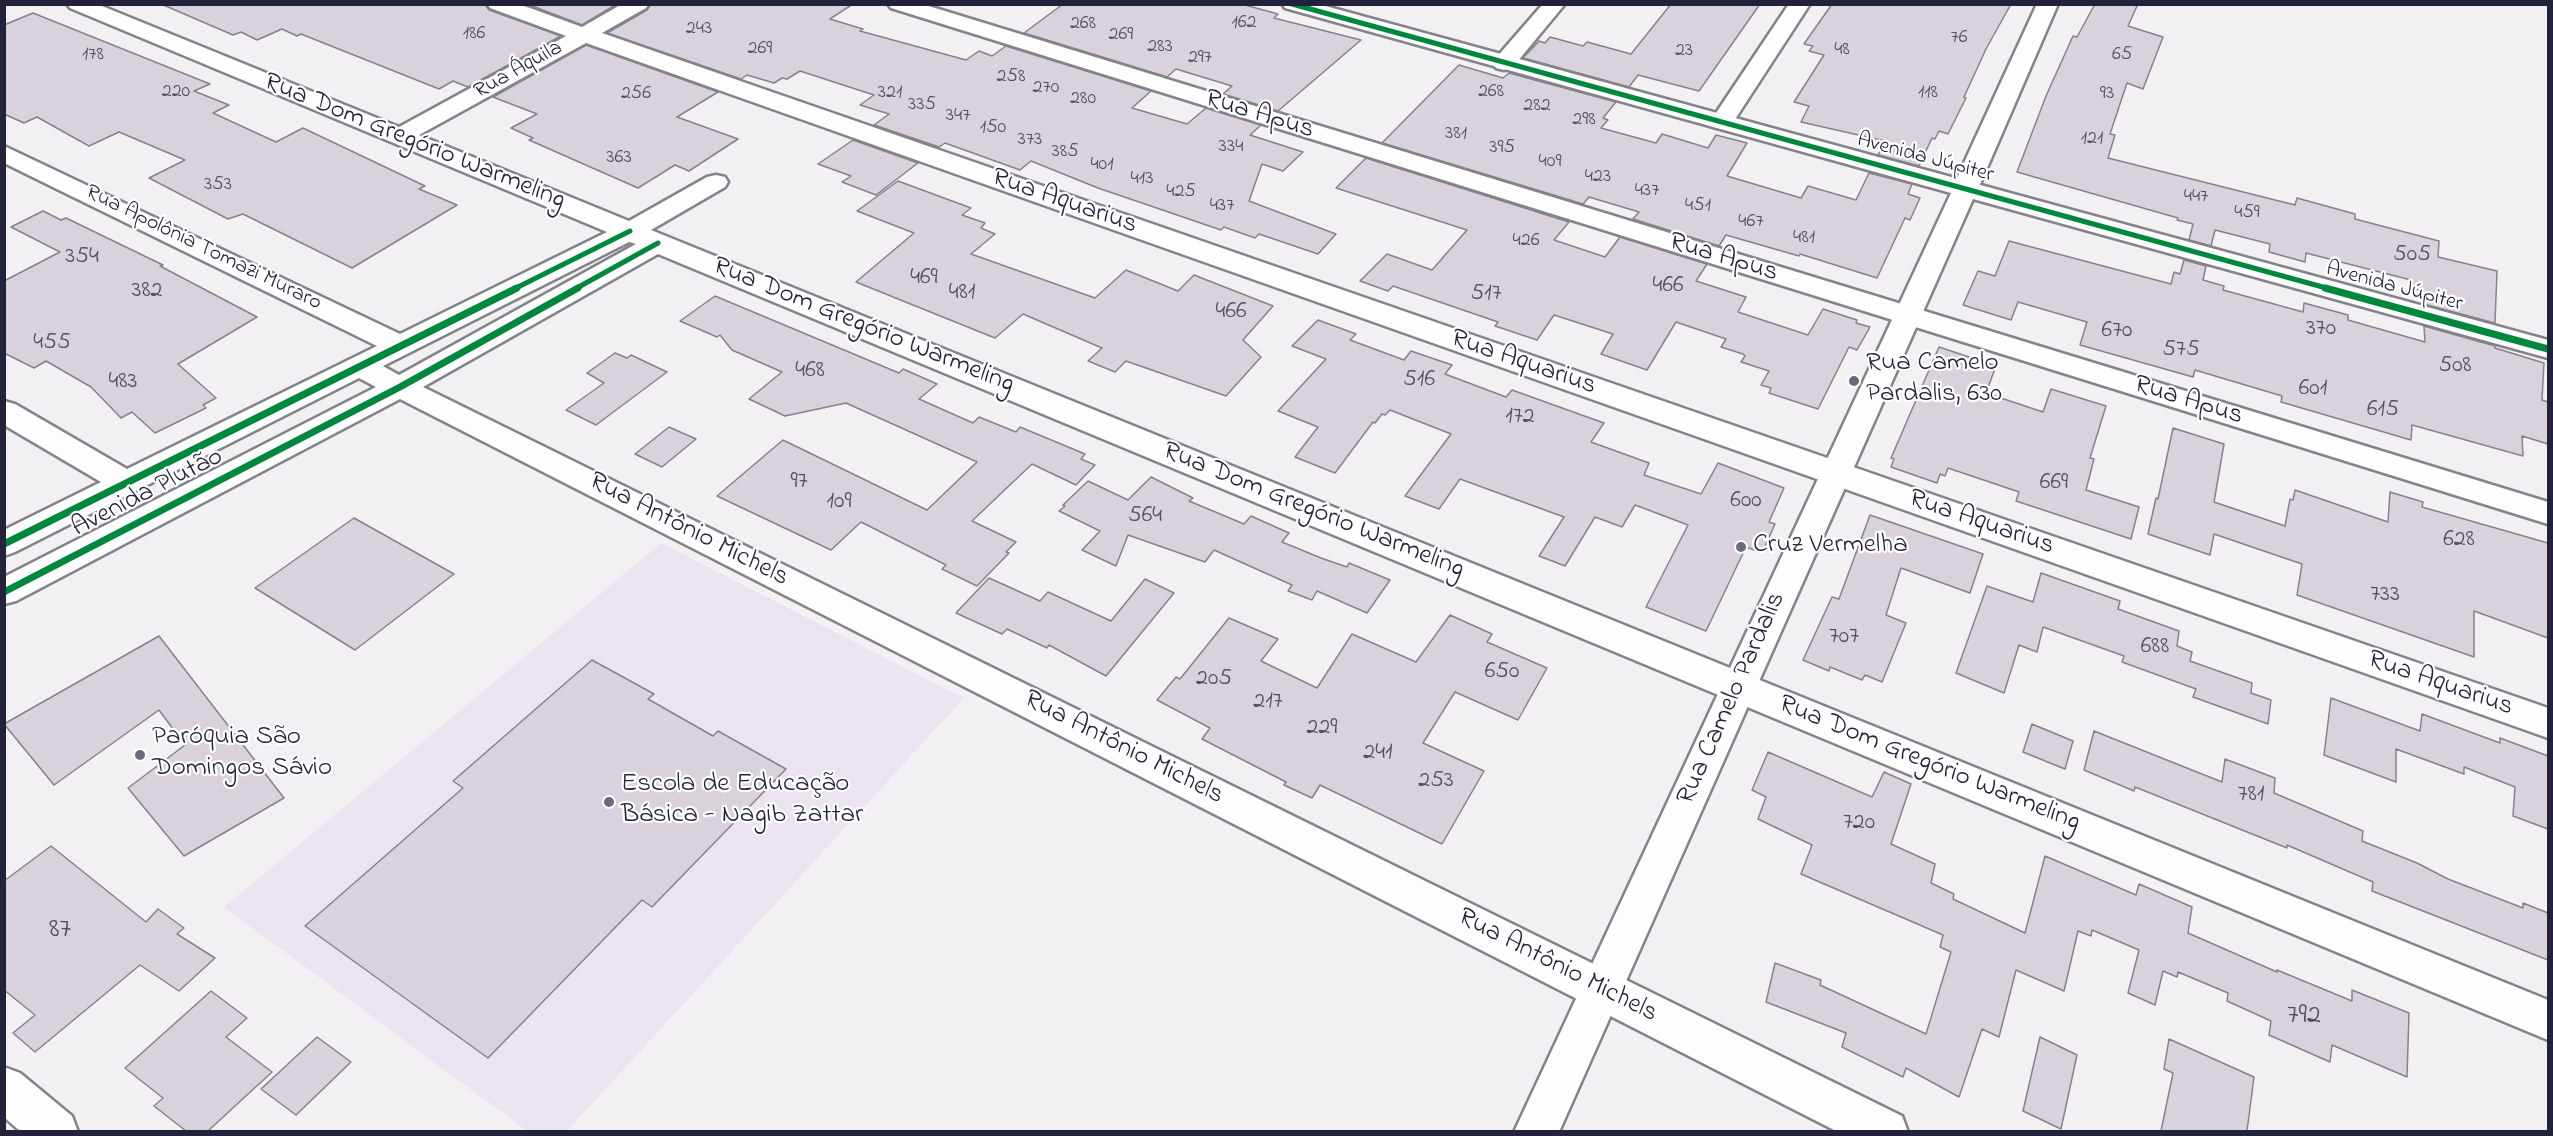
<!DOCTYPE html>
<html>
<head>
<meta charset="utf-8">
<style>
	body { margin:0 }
	#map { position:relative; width:2553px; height:1136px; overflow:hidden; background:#f3f0f4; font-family:"Indie Flower",sans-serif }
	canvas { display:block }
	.frame { position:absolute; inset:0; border:6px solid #22223b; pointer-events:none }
</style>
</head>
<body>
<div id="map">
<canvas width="2553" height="1136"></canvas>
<div class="frame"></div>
</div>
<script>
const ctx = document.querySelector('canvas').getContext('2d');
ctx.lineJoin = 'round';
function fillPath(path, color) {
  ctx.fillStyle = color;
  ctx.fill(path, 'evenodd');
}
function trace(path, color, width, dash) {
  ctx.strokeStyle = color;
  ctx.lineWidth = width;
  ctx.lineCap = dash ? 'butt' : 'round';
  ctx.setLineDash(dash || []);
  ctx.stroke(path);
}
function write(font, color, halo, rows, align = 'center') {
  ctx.font = font + ' "Indie Flower",sans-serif';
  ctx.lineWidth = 4.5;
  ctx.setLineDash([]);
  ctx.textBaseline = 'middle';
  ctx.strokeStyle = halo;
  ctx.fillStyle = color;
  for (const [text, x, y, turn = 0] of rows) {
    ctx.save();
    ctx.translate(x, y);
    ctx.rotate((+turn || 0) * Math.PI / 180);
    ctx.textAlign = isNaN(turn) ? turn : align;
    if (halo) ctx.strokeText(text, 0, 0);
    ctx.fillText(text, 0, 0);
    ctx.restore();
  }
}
fillPath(new Path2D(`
	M661,543L964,698L567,1131H527L224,907Z`), '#ece3f0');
const building = new Path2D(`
	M161,4H485L489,10L561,36L468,87L453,81L439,89L301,34L297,36L282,29L257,40L241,32L233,35Z
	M527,4H617L582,25Z
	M651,4H853L830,19L863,29L860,31L966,60L979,51L992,56L1006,46L1151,91L1132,108L1187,124L1206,108L1261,125L1250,135L1303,152L1283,171L1262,164L1249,201L1336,234L1318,254L1259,234L1255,238L1224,227L1221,230L1098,188L1031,161L1020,170L945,143L939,147L874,125L889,114L860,105L874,95L800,71L787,79L782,78L774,83L747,75L741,79L607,33L647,10Z
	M1063,4L1245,5L1278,14L1274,18L1361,40L1278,111L1223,94L1232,86L1176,69L1167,77L1024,33Z
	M1671,4H1760L1699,91L1638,75L1629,87L1523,58L1539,41L1545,43L1550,37L1583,46L1587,42L1631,54Z
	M1832,4H2011L1986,49L1964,97L1966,98L1948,134L1939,131L1935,139L1932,138L1919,166L1878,155L1885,141L1801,122L1809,106L1794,102L1824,55L1809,51L1813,46L1804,44Z
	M2095,4H2138L2128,26L2163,37L2143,89L2127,83L2110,134L2115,135L2108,158L2295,205L2297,198L2355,214V219L2439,241L2438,257L2497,271L2495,323L2423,304L2422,291L2411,288V280L2306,253L2305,262L2269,252L2270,244L2215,230L2211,246L2189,240L2193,224L2177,220L2178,218L2017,172L2046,96L2073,36L2077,37Z
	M33,13L210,84L194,91L229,105L213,113L276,142L303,128L425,186L419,189L457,205L352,268L243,214L228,219L149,178L185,160L119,132L89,146L37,117L24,123L4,114V25Z
	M586,45L718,92L677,117L738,139L689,171L675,165L638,188L529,140L533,138L511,128L537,114L493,97Z
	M1459,65L1503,78L1509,73L1616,102L1603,118L1608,120L1601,128L1656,143L1662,134L1708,148L1716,135L1747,143L1727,176L1801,198L1808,186L1856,200L1869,173L1912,184L1908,194L1920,198L1910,220L1905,218L1877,278L1800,254L1799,256L1726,235L1719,246L1633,219L1639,212L1589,197L1583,204L1382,143Z
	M853,140L918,163L876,195L842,182L851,176L818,164Z
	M1366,158L1569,222L1554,240L1605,257L1620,237L1707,264L1696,281L1746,297L1738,312L1808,335L1823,309L1857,320L1856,323L1870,327L1857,350L1849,347L1818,409L1769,393L1771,388L1761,385L1769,371L1741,362L1745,356L1743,354L1721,347L1726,339L1676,322L1647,370L1601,354L1613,334L1554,315L1537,340L1495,326L1498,322L1393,286L1388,291L1360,281L1387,254L1432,270L1467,230L1336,188Z
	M898,181L971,208L962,215L985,223L981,228L995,234L971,254L1095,298L1126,270L1178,291L1194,275L1273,306L1243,340L1261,357L1226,396L1126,361L1115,372L1088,361L1102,348L1023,314L995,338L856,282L914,233L857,211Z
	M43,211L61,220L66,218L163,265L160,266L257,317L178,364L216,398L203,405L206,408L155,433L132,412L121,418L91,387L46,361L34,368L4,353V281L60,252L11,227Z
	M2009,241L2171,284L2174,272L2180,274L2184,260L2206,266L2203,280L2224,286L2223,290L2303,312L2304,303L2348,315V320L2425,342L2424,326L2495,346V348L2544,363L2542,400L2548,402V444L2522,436L2523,456L2412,425L2411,440L2281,402L2282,396L2195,370L2193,377L2080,345L2087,322L2018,302L2011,320L1963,305L1978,271L1995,276Z
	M715,296L899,373L903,369L937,384L919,399L973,423L979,417L1016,432L1020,427L1085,454L1081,459L1095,465L1076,485L1032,464L972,521L1016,542L1006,552L1009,553L977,586L942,569L946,565L861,522L831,550L717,496L783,440L927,510L977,462L846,403L785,416L749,399L782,372L732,350L720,335L717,337L680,321Z
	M1318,320L1356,334L1350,340L1404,360L1411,351L1452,365L1445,374L1506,397L1512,390L1604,423L1591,442L1649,463L1644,475L1701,494L1718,463L1784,488L1769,522L1775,524L1764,549L1760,552L1746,547L1706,631L1646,607L1688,525L1635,505L1622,527L1595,517L1565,566L1539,556L1564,517L1460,479L1439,509L1405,496L1451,434L1390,410L1385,415L1382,414L1375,423L1373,422L1335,473L1295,457L1318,427L1278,411L1326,359L1292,346Z
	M1939,347L1996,366L1986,393L2043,412L2051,389L2106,406L2090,458L2094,459L2086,490L2139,507L2131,539L2016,501L2019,492L1948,468L1945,476L1940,474L1937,483L1891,467L1894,459L1891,458Z
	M615,353L627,358L631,355L667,372L596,425L566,410L604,383L587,373Z
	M669,427L696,439L662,467L635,454Z
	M2173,428L2224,444L2214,502L2285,526L2290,499L2293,500L2295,490L2388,522L2390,492L2423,502L2422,507L2548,543V638L2474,611V657L2297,595L2302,564L2214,534L2210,555L2148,534L2156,498L2158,499Z
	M1151,477L1193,498L1189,501L1244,524L1251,516L1289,533L1282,542L1321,558L1347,567L1349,563L1390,580L1367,613L1317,591L1312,600L1288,591L1292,585L1214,550L1205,562L1128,535L1116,566L1082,550L1100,531L1059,511L1065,506L1063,505L1088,481L1128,500Z
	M1870,515L1983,554L1970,593L1901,568L1886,615L1906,623L1882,682L1865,675L1862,680L1830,667L1829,671L1803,660L1832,597L1839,599Z
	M354,518L454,574L355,650L255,588Z
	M2041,573L2120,601L2118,609L2179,631L2177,646L2192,652L2190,661L2252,683L2251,693L2271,700L2268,724L2193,697L2196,689L2122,662L2124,656L2043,627L2037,652L2019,645L2004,693L1956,673L1987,586L2033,602Z
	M989,578L1040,601L1048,592L1111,621L1145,579L1174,593L1106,676L1049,645L1047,648L1007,629L1002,634L956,613Z
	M1450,615L1492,634L1487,642L1547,668L1518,720L1455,692L1423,743L1484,771L1442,844L1320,785L1312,798L1284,785L1286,782L1202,739L1210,728L1157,700L1176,677L1180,679L1229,618L1278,639L1261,661L1317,688L1352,634L1416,662Z
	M159,636L284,798L184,856L128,788L185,745L159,710L54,785L4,724Z
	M592,660L654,694L648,699L713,736L718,731L786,769L652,907L642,900L488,1058L305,926L463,788L453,781Z
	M2331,698L2420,731L2422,714L2500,743V738L2548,756V829L2513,816L2515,787L2464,767V774L2396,749V782L2324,755Z
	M2032,724L2073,741L2065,769L2023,752Z
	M2094,731L2222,782L2225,759L2275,778L2274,793L2363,831L2362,841L2417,863L2448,879L2523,908V903L2548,913V960L2372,891L2373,882L2287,845V848L2135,787L2134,791L2084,770Z
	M1768,752L1872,797L1884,772L1911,784L1891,844L1935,864L1931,883L1954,894L1953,899L2025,933L2045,856L2136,895L2139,884L2192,907L2188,933L2277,972V970L2352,1001V990L2409,1013L2407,1077L2332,1045L2330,1062L2269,1035L2271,1021L2227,1001L2228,993L2178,972L2177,977L2163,971L2155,1005L2128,993L2139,950L2092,930L2091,936L2078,931L2064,991L2016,970L1999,1037L1982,1029L1959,1097L1906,1068L1903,1077L1842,1047L1846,1033L1766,1002L1775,963L1821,980L1820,985L1926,1034L1951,952L1940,947L1943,935L1801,874L1812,845L1758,819L1766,797L1752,790Z
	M51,846L146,922L158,909L184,928L177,934L215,958L179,991L140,965L35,1052L13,1033L35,1015L4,990V881Z
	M211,991L247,1018L226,1037L272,1072L208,1131H186L154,1106L163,1098L125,1068Z
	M317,1037L351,1062L296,1115L261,1089Z
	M2040,1037L2077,1055L2061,1129L2023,1111Z
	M2169,1039L2254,1077L2247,1131H2161L2173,1073L2164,1069Z`);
fillPath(building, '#d9d1db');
trace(building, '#84838a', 1.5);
const street = new Path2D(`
	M67,4H97L399,127L566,36L490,8L487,4H519L582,27L622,4H649L646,8L602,33L2548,708V738L586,43L419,135L629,221L707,177L716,175L725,177L728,182L725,187L651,230L2548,1000V1040L658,254L423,387L1902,1116L1908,1132H1838L400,399L16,601L4,604V577L376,387L359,378L15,552L4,556V530L101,482L4,425V401L15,404L127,469L377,346L4,163V146L400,334L607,232L70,8ZM629,242L636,244L399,375L383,366Z
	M888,4H922L2548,502V524L891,8Z
	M1543,4H1565L1512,68L1504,70L1496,68L1493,63L1496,58Z
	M1789,4H1810L1730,127L1722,129L1714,127L1710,122Z
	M2037,4H2058L1978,189L1974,194L1965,197L1956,194L1952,189Z
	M4,1067L20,1073L72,1116L78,1132H21L4,1117Z`);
const secondary = new Path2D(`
	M1282,4H1318L2548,340V358L1973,199L1559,1132H1514L1951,193L1285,8Z`);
trace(street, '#84838a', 5);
trace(secondary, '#84838a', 5);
fillPath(street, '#fdfdfd');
fillPath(secondary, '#fdfdfd');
trace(new Path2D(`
	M1292,4L2330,289
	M514,289L630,231
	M575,289L658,243`), '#00873e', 5);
trace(new Path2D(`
	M2325,288L2548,349
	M4,544L517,288
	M4,592L400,387L578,288`), '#00873e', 7);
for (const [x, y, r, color] of [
	[1854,381,6,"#6b6a7c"],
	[1741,547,6,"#6b6a7c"],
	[140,755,6,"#6b6a7c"],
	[609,802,6,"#6b6a7c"]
]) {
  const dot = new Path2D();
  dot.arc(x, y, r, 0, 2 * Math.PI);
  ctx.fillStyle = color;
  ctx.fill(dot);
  trace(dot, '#fff', 2);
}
write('20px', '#504e63', null, [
	["162",1244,24],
	["268",1083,25],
	["243",699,30],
	["186",474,35],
	["269",1121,36],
	["76",1959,39],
	["283",1160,48],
	["269",760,50],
	["48",1842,51],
	["23",1684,52],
	["178",93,56],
	["65",2122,56],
	["297",1200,59],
	["258",1011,78],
	["270",1046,89],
	["220",176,93],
	["268",1491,93],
	["321",890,94],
	["118",1928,94],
	["256",636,95],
	["93",2107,95],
	["280",1083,100],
	["335",922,106],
	["282",1537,107],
	["347",958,117],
	["298",1584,121],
	["150",993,129],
	["381",1456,135],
	["121",2092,140],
	["373",1030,141],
	["334",1231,148],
	["395",1502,149],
	["385",1065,153],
	["363",619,159],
	["409",1550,163],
	["401",1102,166],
	["423",1598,178],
	["413",1142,180],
	["353",218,186],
	["437",1647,192],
	["425",1181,193],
	["447",2196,198],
	["437",1222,207],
	["451",1698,207],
	["459",2247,214],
	["467",1751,223],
	["481",1804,239],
	["426",1526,242]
]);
write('22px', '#22223b', '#fff', [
	["Rua Áquila",519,71,-29],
	["Avenida Júpiter",1925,159,15],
	["Rua Apolônia Tomazi Muraro",203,249,26],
	["Avenida Júpiter",2394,288,15]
]);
write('24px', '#504e63', null, [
	["505",2412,256],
	["354",82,258],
	["469",924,279],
	["466",1668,287],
	["382",147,292],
	["481",962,294],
	["517",1486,295],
	["466",1231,313],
	["370",2321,330],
	["670",2117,332],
	["455",52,344],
	["575",2181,351],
	["508",2455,367],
	["468",810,372],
	["516",1419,381],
	["483",123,383],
	["601",2313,390],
	["615",2383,411],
	["172",1520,418],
	["97",799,483],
	["669",2054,484],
	["600",1746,502],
	["109",839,503],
	["564",1145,517],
	["628",2459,541],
	["733",2385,596],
	["707",1844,638],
	["688",2155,648],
	["650",1502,673],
	["205",1214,680],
	["217",1268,703],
	["229",1322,729],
	["241",1378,754],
	["253",1436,782],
	["781",2251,796],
	["720",1859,824]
]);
write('27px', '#22223b', '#fff', [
	["Rua Apus",1259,116,17],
	["Rua Dom Gregório Warmeling",414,143,22],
	["Rua Aquarius",1064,203,19],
	["Rua Apus",1723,259,17],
	["Rua Dom Gregório Warmeling",863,327,22],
	["Rua Aquarius",1523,364,19],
	["Rua Apus",2188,402,17],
	["Avenida Plutão",148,494,-27],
	["Rua Dom Gregório Warmeling",1313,512,22],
	["Rua Aquarius",1981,524,19],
	["Rua Antônio Michels",688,531,27],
	["Rua Aquarius",2440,685,19],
	["Rua Camelo Pardalis",1733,699,-66],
	["Rua Antônio Michels",1123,749,27],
	["Rua Dom Gregório Warmeling",1929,765,22],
	["Rua Antônio Michels",1557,967,27]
]);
write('27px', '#22223b', '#fff', [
	["Rua Camelo",1866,365],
	["Pardalis, 630",1866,396],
	["Cruz Vermelha",1753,547],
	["Paróquia São",152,739],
	["Domingos Sávio",152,770],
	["Escola de Educação",621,786],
	["Básica - Nagib Zattar",621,817]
], 'left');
write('28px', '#504e63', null, [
	["87",60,931],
	["792",2304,1017]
]);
</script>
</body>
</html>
